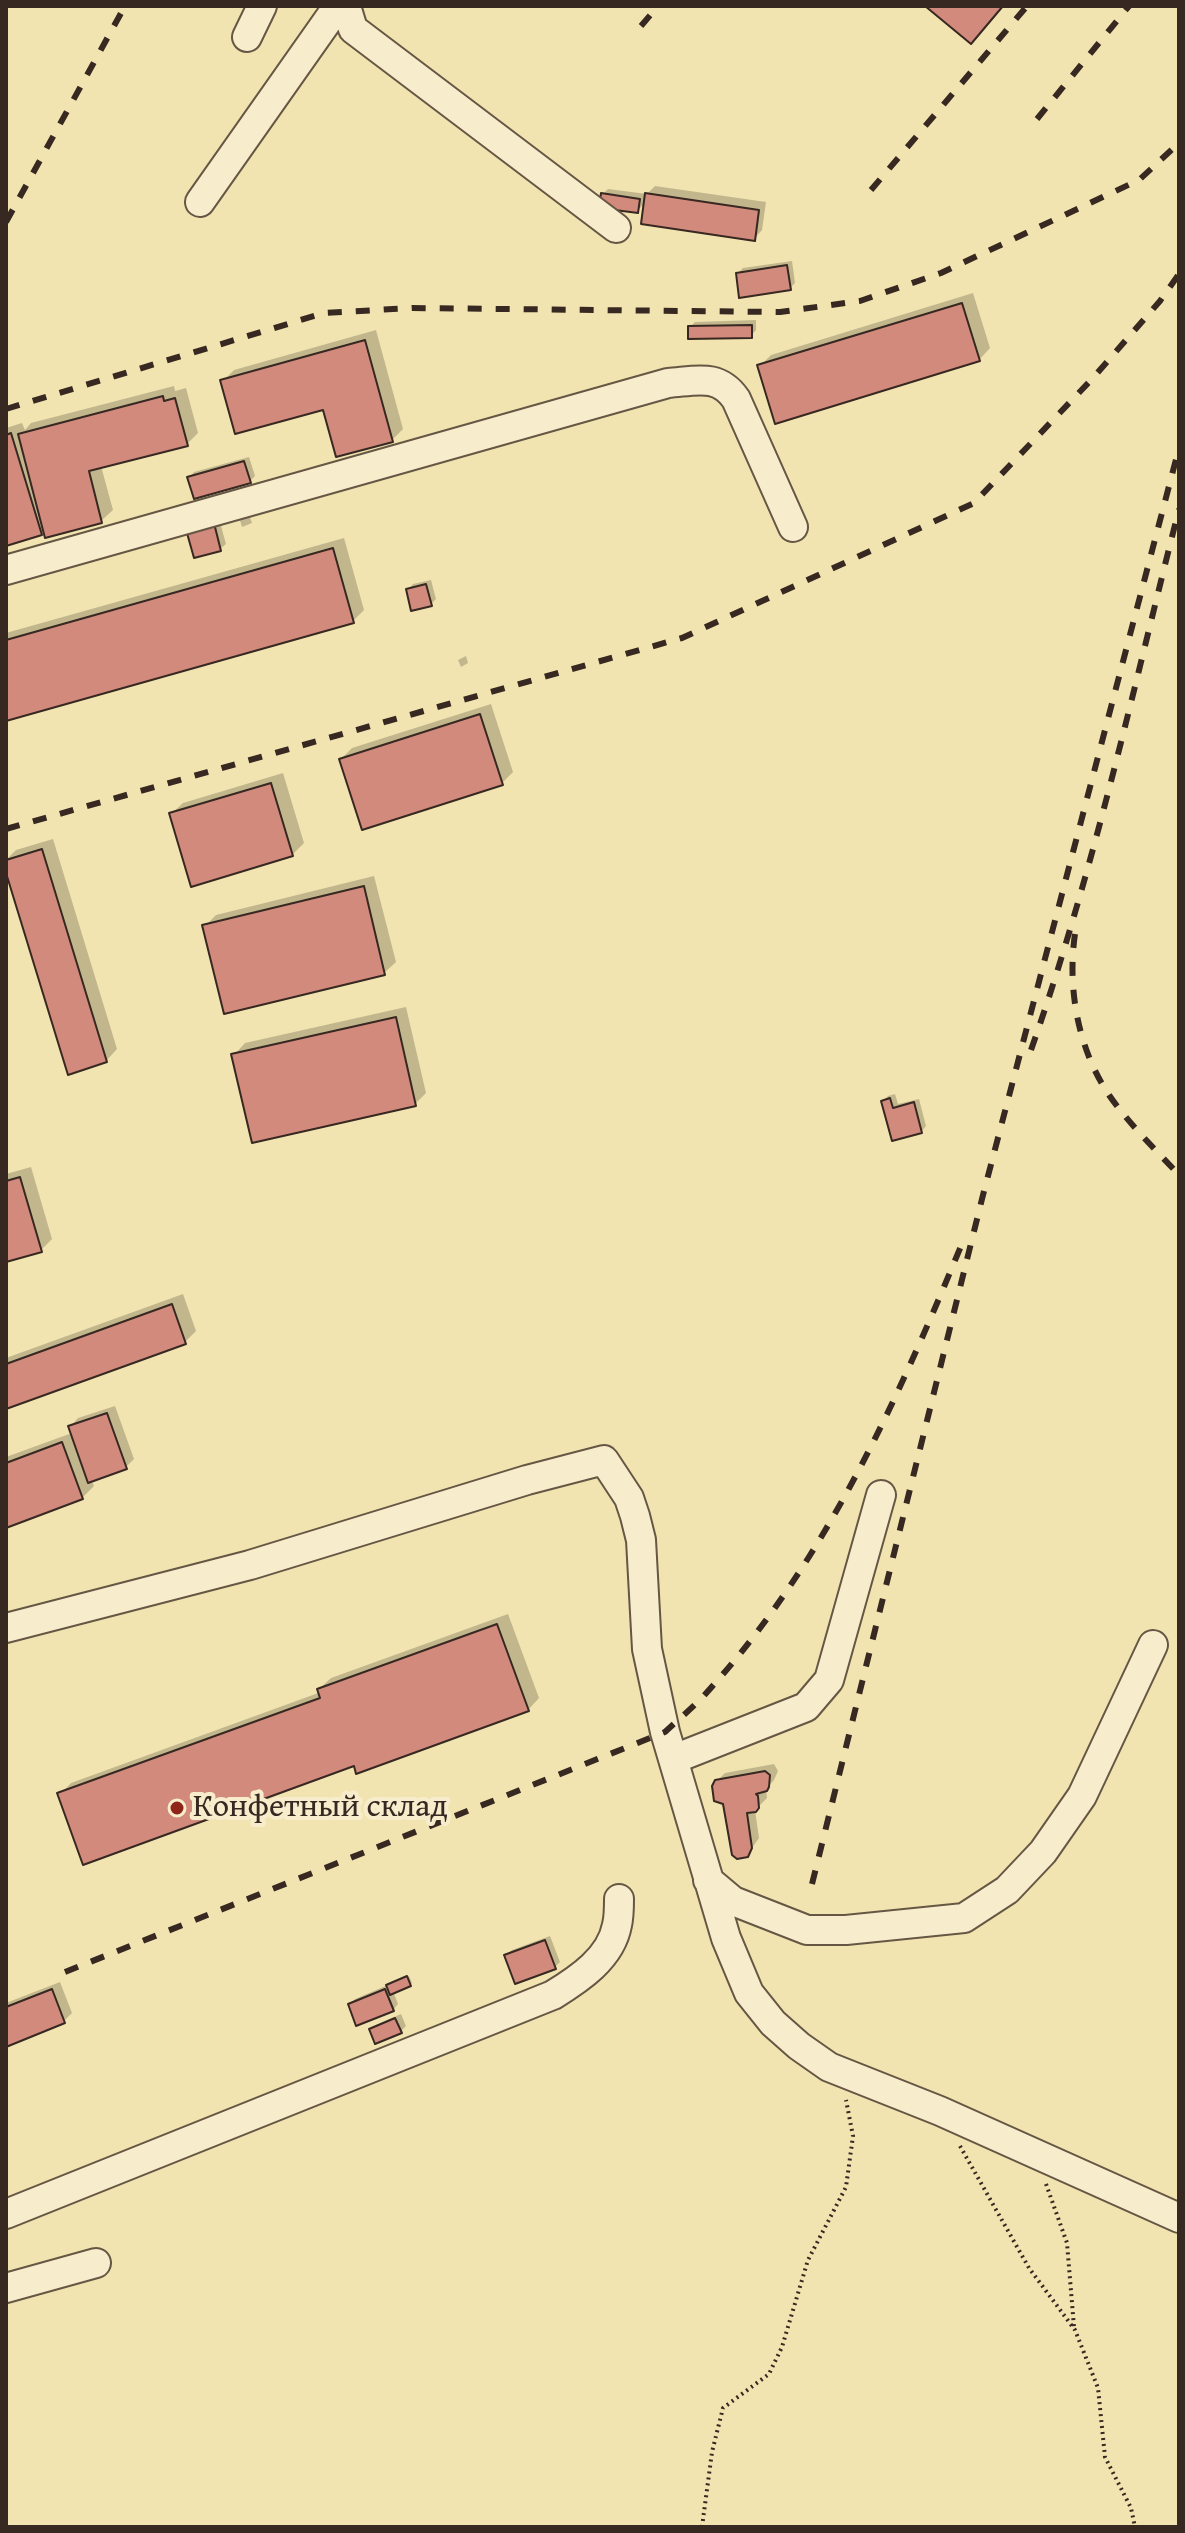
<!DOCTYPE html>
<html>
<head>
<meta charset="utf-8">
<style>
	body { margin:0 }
	#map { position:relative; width:1185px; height:2533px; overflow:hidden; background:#f2e4b0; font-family:"Gentium Book Plus",serif }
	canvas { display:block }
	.frame { position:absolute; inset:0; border:8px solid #372821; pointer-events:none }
</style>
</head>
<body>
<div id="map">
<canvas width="1185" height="2533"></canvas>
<div class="frame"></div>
</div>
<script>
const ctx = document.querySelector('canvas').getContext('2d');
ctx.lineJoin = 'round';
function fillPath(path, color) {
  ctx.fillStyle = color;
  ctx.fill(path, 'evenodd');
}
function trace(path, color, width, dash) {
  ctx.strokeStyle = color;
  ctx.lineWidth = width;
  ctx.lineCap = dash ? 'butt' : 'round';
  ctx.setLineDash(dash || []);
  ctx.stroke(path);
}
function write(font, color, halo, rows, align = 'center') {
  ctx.font = font + ' "Gentium Book Plus",serif';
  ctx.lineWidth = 8;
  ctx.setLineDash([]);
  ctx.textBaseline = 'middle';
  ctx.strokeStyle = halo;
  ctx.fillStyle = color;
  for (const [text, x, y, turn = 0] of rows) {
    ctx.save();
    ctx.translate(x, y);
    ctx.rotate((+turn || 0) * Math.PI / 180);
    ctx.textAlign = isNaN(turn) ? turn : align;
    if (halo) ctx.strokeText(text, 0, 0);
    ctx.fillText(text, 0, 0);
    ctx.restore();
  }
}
fillPath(new Path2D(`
	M655,186L766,202L762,230L754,239L646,202L637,211L603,194L608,189L647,194Z
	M792,261L795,283L790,288L738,273L743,268Z
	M973,293L990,348L979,360L760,366L771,355Z
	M756,320V330L751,336L690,327L695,322Z
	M376,330L403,429L392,440L325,408L223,381L234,370Z
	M174,386L175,391L186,388L198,433L187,444L101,466L113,510L101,521L45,530L41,533L6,544V428L22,423L25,430L31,423Z
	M249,457L255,476L250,481L189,478L194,472Z
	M248,512L252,523L242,527L239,517Z
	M218,515L226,544L220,549L195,556Z
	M344,538L364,610L353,621L6,719V633Z
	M431,580L436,599L431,604L408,590L413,584Z
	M466,656L468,663L461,667L458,660Z
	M491,704L513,772L502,783L341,759L352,748Z
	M283,773L304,843L292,855L171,814L183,803Z
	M53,839L117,1049L106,1061L6,867V860L16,850Z
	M374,876L396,962L384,973L205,926L216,915Z
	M406,1007L426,1093L415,1104L234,1055L245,1043Z
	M895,1094L898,1104L919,1099L926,1126L921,1132L883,1101L888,1096Z
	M31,1167L52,1239L41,1250L6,1260V1174Z
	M183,1294L196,1331L185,1342L6,1407V1358Z
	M115,1406L134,1459L126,1467L91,1479L94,1486L82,1498L6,1526V1457L72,1433L70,1427L78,1418Z
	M508,1614L539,1698L528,1710L355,1764L60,1794L71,1783L321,1692L319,1689L331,1678Z
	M774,1764L778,1771L774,1780L766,1789L767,1798L755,1810L759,1838L747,1855L717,1781L725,1773Z
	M550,1936L560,1962L555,1967L506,1955L512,1950Z
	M409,1976L412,1983L410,1985L393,1991L398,2004L393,2010L350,2004L355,1999Z
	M60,1982L72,2013L64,2021L6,2045V2003Z
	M401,2014L406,2026L401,2031L371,2030L376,2025Z`), '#0003');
const building = new Path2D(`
	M925,6H1003L971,44Z
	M601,193L640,199L638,213L599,208Z
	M645,193L759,210L755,241L641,224Z
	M787,265L791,290L739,298L736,273Z
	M962,303L980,361L775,424L757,365Z
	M752,325V338L688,339V326Z
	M365,340L393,442L336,457L323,410L235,434L220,380Z
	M163,396L164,401L175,398L188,446L89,471L102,523L45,538L18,434Z
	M11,433L42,535L6,546V435Z
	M244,461L251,483L194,499L187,477Z
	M213,519L221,551L194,558L185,526Z
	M333,548L354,623L6,721V640Z
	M426,584L432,606L411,611L406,589Z
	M480,714L503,785L362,830L339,759Z
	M271,783L293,856L191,887L169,813Z
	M42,849L107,1062L68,1075L6,873V860Z
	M364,886L385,975L224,1014L202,925Z
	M396,1017L416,1106L252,1143L231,1054Z
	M890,1098L893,1108L914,1102L922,1133L892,1141L881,1101Z
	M20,1177L42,1252L6,1262V1181Z
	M172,1304L186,1344L6,1409V1364Z
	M107,1413L127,1469L88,1483L68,1426Z
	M62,1442L83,1499L6,1528V1463Z
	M497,1624L529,1711L356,1774L354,1766L83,1865L57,1793L320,1698L317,1689Z
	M765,1771L770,1775L769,1787L767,1791L756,1794L758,1796L759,1808L756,1812L747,1813L752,1848L748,1857L737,1859L732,1855L723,1804L714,1801L712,1786L715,1780Z
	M545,1940L556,1969L515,1984L504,1955Z
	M407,1976L411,1986L390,1995L386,1985Z
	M52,1989L65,2023L6,2047V2007Z
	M385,1989L394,2011L356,2026L348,2004Z
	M395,2018L402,2033L375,2044L369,2029Z`);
fillPath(building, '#d28a7d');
trace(building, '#372821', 2);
const minor = new Path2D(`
	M346,6L353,29L616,228
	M247,37L262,6
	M200,202L338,6
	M6,570L668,383C696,381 718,373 736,399L793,527
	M6,1628L250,1565L527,1480L604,1460L629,1498L635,1516L641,1540L647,1649L665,1732L726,1938L749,1993L773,2023L799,2046L829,2067L940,2111L1179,2218
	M674,1759L806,1707L829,1680L881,1495
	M708,1880L733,1901L807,1930H846L964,1918L1007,1890L1043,1852L1082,1796L1153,1645
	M6,2214L553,1995C579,1979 611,1958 617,1925C619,1917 619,1908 619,1899
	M6,2288L96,2263`);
trace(minor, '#665745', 32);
trace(new Path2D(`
	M960,2146L1029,2268L1075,2330L1098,2388L1105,2457L1131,2508L1135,2527
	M1046,2184L1067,2243L1074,2327
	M702,2527L712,2452L723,2408L769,2374L782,2347L808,2260L846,2187L853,2136L846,2100`), '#372821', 4, [2, 4]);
trace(minor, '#f7edcc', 28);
trace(new Path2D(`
	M641,26L658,6
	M1037,119L1129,6
	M871,190L1027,6
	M6,222L125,6
	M6,409L324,313L412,308L780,312L860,301L941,273L1139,180L1179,143
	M6,829L682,638L974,503L1092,379L1160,301L1179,274
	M1075,934C1067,988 1078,1049 1109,1095C1129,1124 1155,1149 1179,1175
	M1031,1050C1093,874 1133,690 1179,509
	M812,1884L983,1195L1179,448
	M65,1972L665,1732C680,1718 696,1705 709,1690C825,1562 896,1403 961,1246`), '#372821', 6, [14, 14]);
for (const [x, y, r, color] of [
	[177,1808,8,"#8f2418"]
]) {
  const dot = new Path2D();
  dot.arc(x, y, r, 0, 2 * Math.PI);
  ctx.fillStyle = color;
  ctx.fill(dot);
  trace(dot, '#f7edcc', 3);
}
write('32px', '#372821', '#f7edcc', [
	["Конфетный склад",193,1808]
], 'left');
</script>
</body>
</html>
